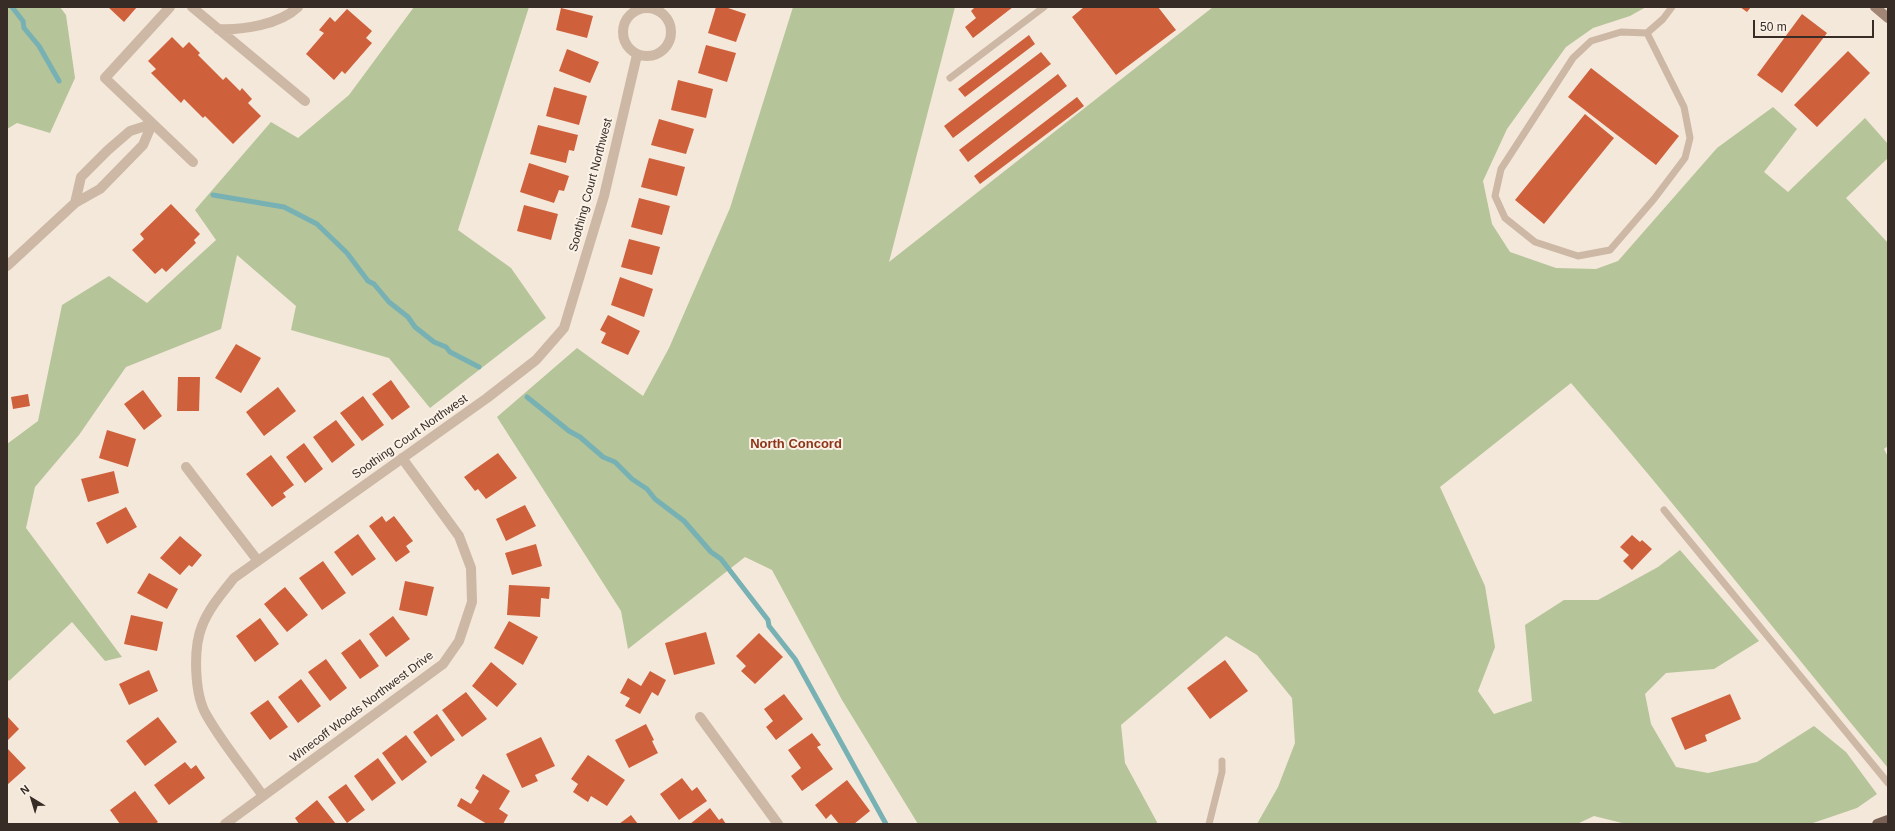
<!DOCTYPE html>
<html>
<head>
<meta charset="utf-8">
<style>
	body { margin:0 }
	#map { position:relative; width:1895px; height:831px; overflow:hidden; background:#f4e8da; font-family:Helvetica,sans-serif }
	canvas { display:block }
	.frame { position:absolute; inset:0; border:8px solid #382c27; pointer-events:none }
	.north { position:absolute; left:12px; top:779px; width:40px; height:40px; -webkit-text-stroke:3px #fbf2e7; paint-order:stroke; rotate:322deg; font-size:11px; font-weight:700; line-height:16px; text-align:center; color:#382c27 }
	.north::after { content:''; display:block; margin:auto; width:14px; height:18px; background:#382c27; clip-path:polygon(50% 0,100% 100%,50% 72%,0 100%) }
	.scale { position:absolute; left:1753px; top:20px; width:121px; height:18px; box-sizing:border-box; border:2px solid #382c27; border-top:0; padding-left:5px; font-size:12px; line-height:14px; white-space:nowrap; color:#382c27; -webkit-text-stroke:3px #fbf2e7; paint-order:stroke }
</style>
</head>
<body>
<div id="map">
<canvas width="1895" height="831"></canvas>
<div class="frame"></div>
<div class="north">N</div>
<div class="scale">50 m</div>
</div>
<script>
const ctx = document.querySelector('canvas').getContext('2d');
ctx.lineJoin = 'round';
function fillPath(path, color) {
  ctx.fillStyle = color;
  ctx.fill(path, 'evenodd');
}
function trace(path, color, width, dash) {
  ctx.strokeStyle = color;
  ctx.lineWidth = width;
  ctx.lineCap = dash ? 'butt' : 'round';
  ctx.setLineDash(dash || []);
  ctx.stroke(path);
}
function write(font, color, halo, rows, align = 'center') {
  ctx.font = font + ' Helvetica,sans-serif';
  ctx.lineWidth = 4;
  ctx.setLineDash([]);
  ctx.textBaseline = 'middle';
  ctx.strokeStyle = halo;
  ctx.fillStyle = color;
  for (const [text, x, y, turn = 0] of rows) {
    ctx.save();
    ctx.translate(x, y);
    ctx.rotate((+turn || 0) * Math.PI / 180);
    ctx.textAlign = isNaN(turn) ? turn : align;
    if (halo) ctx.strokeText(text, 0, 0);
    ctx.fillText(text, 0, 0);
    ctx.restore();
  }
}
fillPath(new Path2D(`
	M7,7H60L66,15L75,78L50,133L17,123L7,129Z
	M414,7H529L458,230L511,268L546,318L430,408L389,358L291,330L296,306L237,255L221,329L126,367L79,435L35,487L26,528L122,657L105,661L72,622L9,681L7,678V444L38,421L62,305L109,276L147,303L216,240L195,210L271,122L298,138L349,95Z
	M793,7H955L889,262L1213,7H1646L1630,16L1593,28L1566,47L1507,129L1483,181L1492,224L1510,252L1556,268L1596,269L1618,261L1717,148L1773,107L1797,129L1764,172L1788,192L1865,118L1888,144V158L1846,198L1888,243V446L1884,449L1888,457V768C1782,640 1680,509 1571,383L1440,487L1485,586L1495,647L1478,691L1494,714L1532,701L1525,625L1564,600H1598L1658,567L1680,550L1759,641L1714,669L1666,673L1645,694L1651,724L1676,767L1708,773L1757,762L1814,726L1846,752L1877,794L1857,808L1810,824H1626L1594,816L1577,824H1257L1278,787L1295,743L1292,698L1257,655L1226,636L1121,725L1125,763L1158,824H918L842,700L772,570L745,557L628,649L621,611L497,417L577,348L643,396L669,348L730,208Z`), '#b5c499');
trace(new Path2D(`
	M12,7L23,21L24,28L39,46L59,81
	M213,195L284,207L317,224L347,253L368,281L374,284L389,302L408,317L415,327L434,342L446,347L450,352L479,367
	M527,397L569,431L580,437L603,457L615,462L632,479L647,489L655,499L684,521L711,552L721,559L768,620L769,626L795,659L886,824`), '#77b1b3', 5);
fillPath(new Path2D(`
	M108,7H137L124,22Z
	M716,7H725L746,14L736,42L708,33Z
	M975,7H1013L973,38L965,27L976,18L971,11Z
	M1084,7H1158L1176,30L1116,75L1072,17Z
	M1740,7H1751L1747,12Z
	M561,8L593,16L587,38L556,30Z
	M347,9L372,31L366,38L372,43L345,74L342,71L334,80L306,54L324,33L319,30L330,17L335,22Z
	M1802,14L1827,33L1782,93L1757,75Z
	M1029,35L1035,44L965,97L958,89Z
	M172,37L183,48L189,42L200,53L198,55L223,80L226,77L240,91L242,88L252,99L248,103L261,116L233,144L205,116L203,118L184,99L181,103L151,73L156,69L148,61Z
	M706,45L736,53L727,82L698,73Z
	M567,49L599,62L590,83L559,71Z
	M1848,51L1870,73L1817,127L1794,105Z
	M1041,52L1051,64L953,138L944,126Z
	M1591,68L1679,136L1656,165L1568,97Z
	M1058,74L1067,86L968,162L959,150Z
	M678,80L713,89L706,118L671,110Z
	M554,87L587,96L579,125L546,116Z
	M1077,97L1084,106L980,184L974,176Z
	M1585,114L1614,138L1544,224L1515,200Z
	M659,119L694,129L686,154L651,145Z
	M538,125L578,135L574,151L569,150L566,163L530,154Z
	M649,158L685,167L677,196L641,187Z
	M529,163L569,176L564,191L559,190L554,203L520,192Z
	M639,198L670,206L662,235L631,227Z
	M171,204L200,234L194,240L196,243L166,272L162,268L155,274L132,250L144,239L140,234Z
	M524,205L558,214L551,240L517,231Z
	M629,239L660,247L652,275L621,267Z
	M620,277L653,289L644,317L611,305Z
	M608,315L640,331L628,355L601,343L606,333L600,330Z
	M236,344L261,358L241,393L215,378Z
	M178,377H200L199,411H177Z
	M391,380L410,407L392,420L372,394Z
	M278,387L296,411L264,436L246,412Z
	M143,390L162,416L144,430L124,404Z
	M28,394L30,406L13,409L11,397Z
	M363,396L384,425L362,441L340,413Z
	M336,420L355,445L332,463L313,437Z
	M107,430L136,439L128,467L99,458Z
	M304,443L323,469L305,483L286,457Z
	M498,453L517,478L486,499L478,489L475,491L464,477Z
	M271,455L294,485L283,493L286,497L272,507L246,474Z
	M114,471L119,493L88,502L81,479Z
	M525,505L536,526L506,541L496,519Z
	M126,507L137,527L107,544L96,523Z
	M382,516L386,522L394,516L413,541L406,546L410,552L396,562L369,526Z
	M358,534L376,559L352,576L334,552Z
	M1632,535L1640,542L1642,540L1652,549L1632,570L1623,561L1629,555L1620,547Z
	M180,536L202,555L192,567L189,565L180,575L160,558Z
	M536,544L542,566L512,575L505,553Z
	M323,561L346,593L322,610L299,578Z
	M149,573L178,589L167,609L137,593Z
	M405,581L434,587L427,616L399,610Z
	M509,585L550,587L549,599L541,598L540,617L507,615Z
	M285,587L308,615L287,632L264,604Z
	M131,615L163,622L157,651L124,644Z
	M393,616L410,639L386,657L369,634Z
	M260,618L279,644L255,662L236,636Z
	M509,621L538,637L523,665L494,648Z
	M706,632L715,664L674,675L665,643Z
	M759,633L783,657L755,684L741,671L746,666L736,656Z
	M360,639L379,666L360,679L341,653Z
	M326,659L347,688L330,701L308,672Z
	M1225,660L1248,691L1210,719L1187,688Z
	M491,662L517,684L497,707L472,686Z
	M149,670L158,691L129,705L119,684Z
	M650,671L666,680L658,696L652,692L640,714L625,706L630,698L620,693L628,678L641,686Z
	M301,679L321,706L298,723L278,697Z
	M466,692L487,719L462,737L442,710Z
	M784,694L803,719L776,740L766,727L773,721L764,709Z
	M1730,694L1741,719L1705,735L1707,741L1685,750L1671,718Z
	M268,700L288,727L270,740L250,713Z
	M437,714L455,740L431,757L413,732Z
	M7,716L19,729L7,741Z
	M158,717L177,742L145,766L126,741Z
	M646,724L654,740L652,741L658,753L629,768L615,740Z
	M812,733L821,745L817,747L833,769L802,791L791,776L801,768L788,750Z
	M406,735L427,762L402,781L382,753Z
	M541,737L555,766L535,775L538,781L522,788L506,754Z
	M7,748L26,768L7,785Z
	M588,755L625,780L607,806L591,796L588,802L573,792L578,784L571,779Z
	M378,758L396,783L372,801L354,776Z
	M185,762L191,769L196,765L205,778L169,805L154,785Z
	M483,774L510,791L499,809L508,815L503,824H487L457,806L461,798L471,804L479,791L475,788Z
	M682,778L692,791L697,787L707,801L679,820L660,794Z
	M847,780L870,811L854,824H839L831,814L826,819L815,805Z
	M346,784L365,810L347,823L328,797Z
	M135,791L158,822L155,824H120L110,810Z
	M317,800L336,824H299L295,818Z
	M710,808L719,820L722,818L726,824H690Z
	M631,815L638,824H619Z`), '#cf603c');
trace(new Path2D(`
	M1647,33L1684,107L1690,138L1685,158L1654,199L1610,250L1578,256L1535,242L1505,218L1495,196L1501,169L1573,58L1591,41L1621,32L1647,33L1663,19L1672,7
	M950,78L1044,7
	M1664,510L1888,783
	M1209,824L1222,772V761`), '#cdb7a5', 7);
trace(new Path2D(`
	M170,7L105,78L193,162
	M192,7L305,101
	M623 32a24 24 0 1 1 48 0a24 24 0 1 1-48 0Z
	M218,29C243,30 279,25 298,7
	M75,203L81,177L108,150L130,131L152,124
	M7,266L75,203L100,189L143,145L152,124
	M186,467L258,561
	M700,717L778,824
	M263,796C245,770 223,744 207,716C194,695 193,648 202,626C209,608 222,593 234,578L487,398L536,360L564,328L604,196L637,55
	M225,824L443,664L459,641L472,602L471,568L459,536L402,458`), '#cdb7a5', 10);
trace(new Path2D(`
	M1875,7L1888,18`), '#a18676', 10);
trace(new Path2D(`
	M1877,824L1888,820`), '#7b6357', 10);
write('12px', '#382c27', '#fbf2e7', [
	["Soothing Court Northwest",591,185,-75],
	["Soothing Court Northwest",410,437,-35],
	["Winecoff Woods Northwest Drive",362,707,-37]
]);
write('bold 13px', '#8d3519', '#fbf2e7', [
	["North Concord",796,444]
]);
</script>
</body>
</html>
